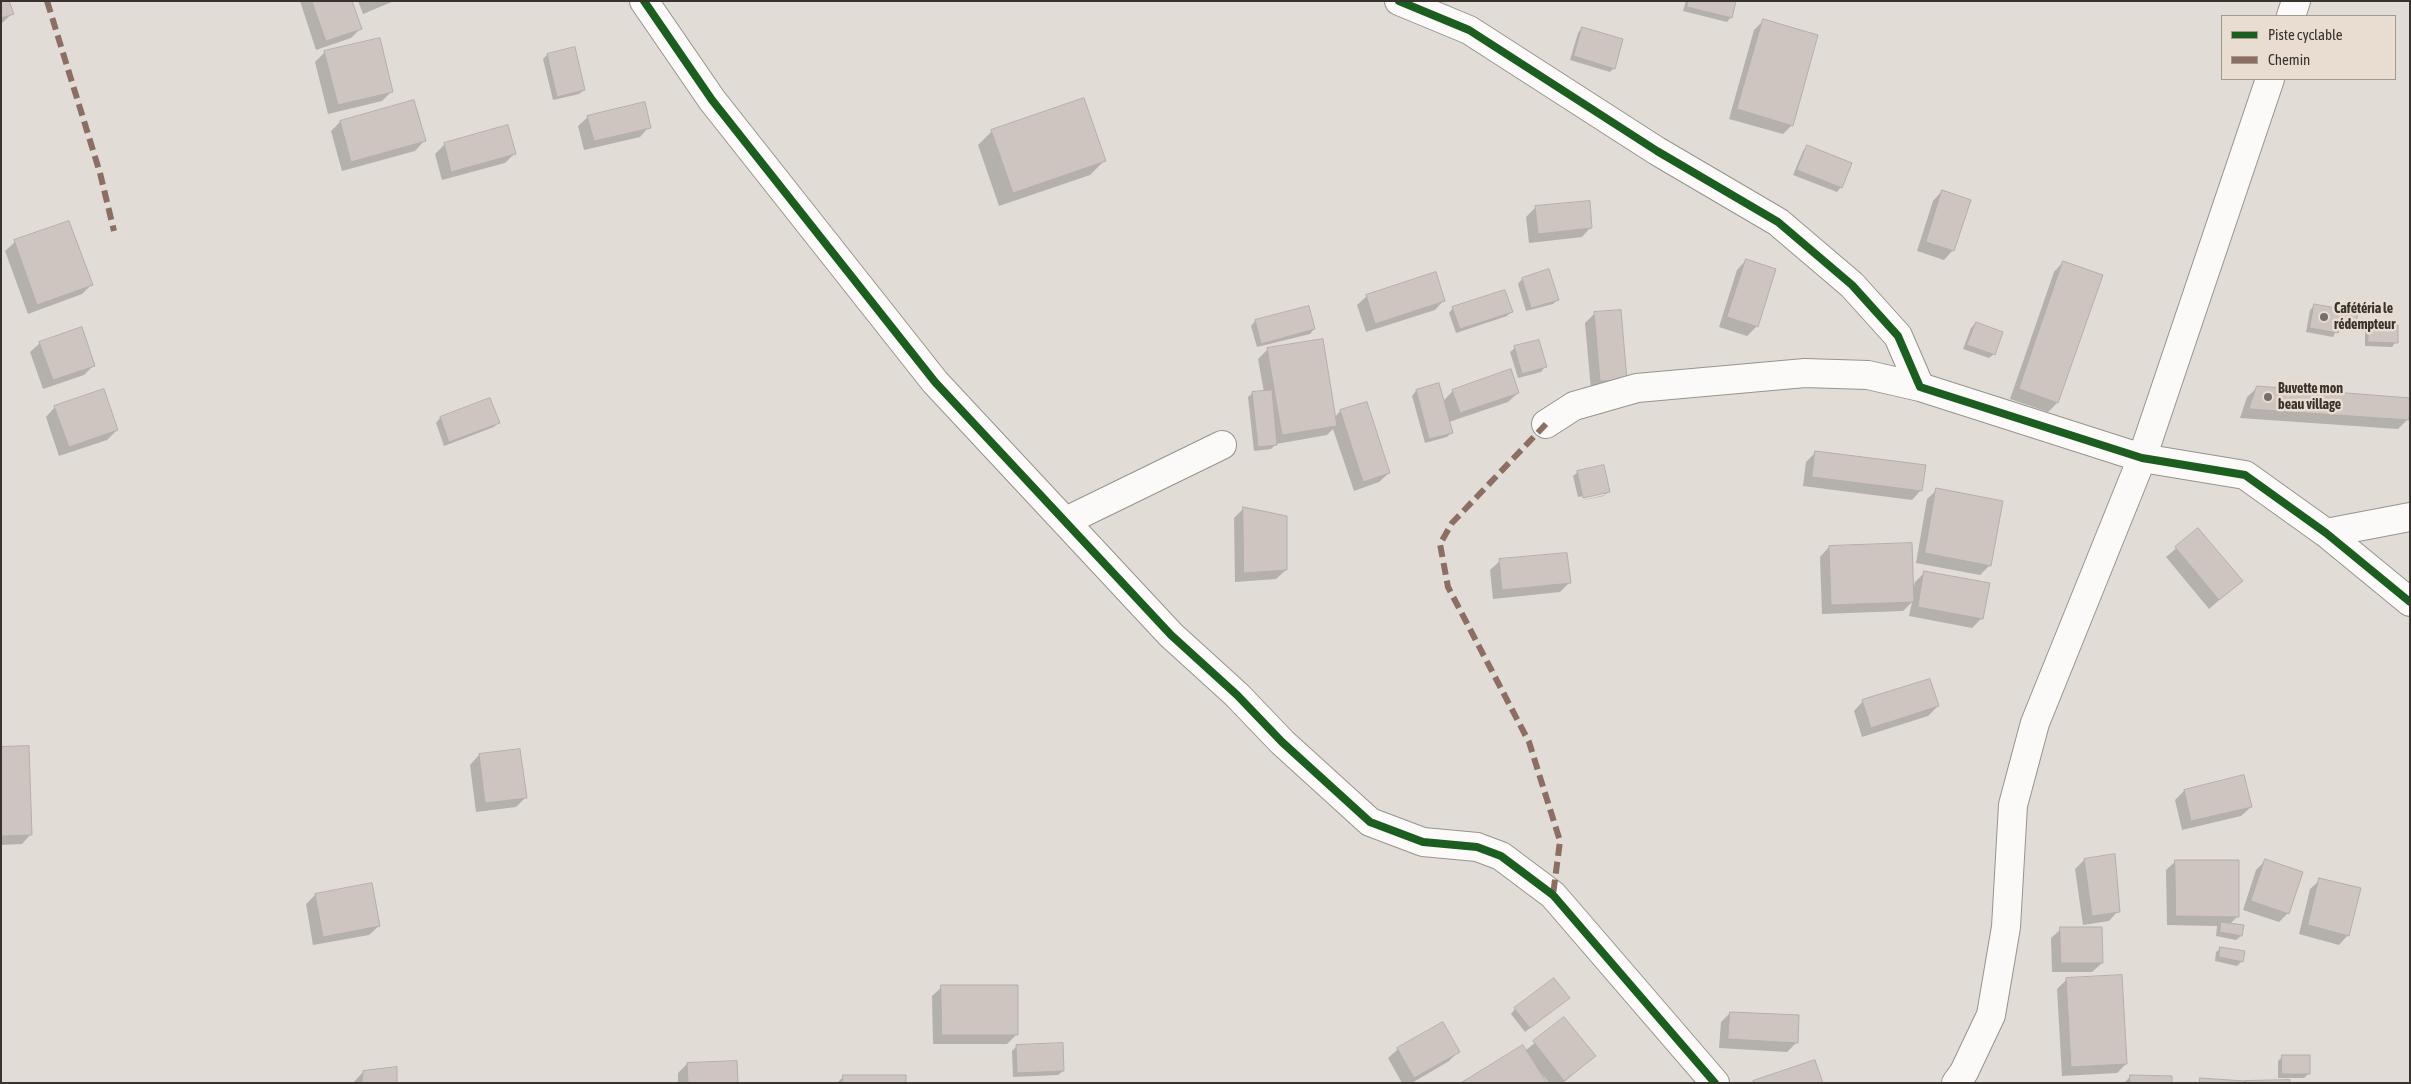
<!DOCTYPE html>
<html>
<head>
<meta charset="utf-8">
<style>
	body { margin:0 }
	#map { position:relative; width:2411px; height:1084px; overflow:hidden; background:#e2dcd6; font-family:"Asap Condensed",sans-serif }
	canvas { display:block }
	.frame { position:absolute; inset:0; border:2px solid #38332e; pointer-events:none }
	.legend { position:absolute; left:2221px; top:15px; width:175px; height:65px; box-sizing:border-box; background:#e8ddd0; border:1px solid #a2998f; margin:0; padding:6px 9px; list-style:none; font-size:15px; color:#38332e }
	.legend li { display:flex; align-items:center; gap:10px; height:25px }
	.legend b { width:25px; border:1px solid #a2998f }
</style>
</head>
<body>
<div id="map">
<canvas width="2411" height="1084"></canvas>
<div class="frame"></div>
<ul class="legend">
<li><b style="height:6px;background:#1b5e20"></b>Piste cyclable</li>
<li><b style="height:6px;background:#8d6e63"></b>Chemin</li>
</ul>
</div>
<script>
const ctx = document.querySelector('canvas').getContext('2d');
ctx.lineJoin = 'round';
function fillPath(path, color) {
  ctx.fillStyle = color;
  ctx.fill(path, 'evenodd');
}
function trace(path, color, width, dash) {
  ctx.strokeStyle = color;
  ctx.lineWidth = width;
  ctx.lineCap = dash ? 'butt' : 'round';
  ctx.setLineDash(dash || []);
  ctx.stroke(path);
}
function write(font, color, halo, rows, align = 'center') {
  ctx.font = font + ' "Asap Condensed",sans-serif';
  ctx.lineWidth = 5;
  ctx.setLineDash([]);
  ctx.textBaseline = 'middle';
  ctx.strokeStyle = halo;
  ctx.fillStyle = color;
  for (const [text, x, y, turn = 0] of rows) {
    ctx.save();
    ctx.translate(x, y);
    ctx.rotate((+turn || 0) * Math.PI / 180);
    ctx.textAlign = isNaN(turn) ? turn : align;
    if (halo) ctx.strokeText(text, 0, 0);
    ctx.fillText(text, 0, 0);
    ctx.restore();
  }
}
fillPath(new Path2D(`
	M1,1L12,14L1,24Z
	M300,1H351L360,29L351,38L316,50Z
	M358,1H394L363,14Z
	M1686,1H1735L1731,17L1727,22L1683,11Z
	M1763,21L1792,125L1783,134L1729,119L1754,30Z
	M1582,28L1614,68L1610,72L1570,60L1578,33Z
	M325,52L392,91L382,101L328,114L315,62Z
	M547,55L584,90L579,94L553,100L543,59Z
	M588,117L649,127L640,137L584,150L578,126Z
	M340,122L424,141L415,151L342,171L331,131Z
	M507,127L514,154L505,163L442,180L435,154L444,145Z
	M992,131L1104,161L1090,175L999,206L978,145Z
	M1807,147L1841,187L1837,192L1793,175L1803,151Z
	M1942,191L1953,250L1944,260L1917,251L1933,201Z
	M1536,207L1591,227L1582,237L1529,243L1526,217Z
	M15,242L91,285L82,294L28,314L5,251Z
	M1746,260L1757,326L1747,336L1719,327L1737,270Z
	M2063,262L2101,275L2057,403L2048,412L2010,399L2054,272Z
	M1549,271L1558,299L1553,304L1526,311L1518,284L1522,279Z
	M1367,296L1444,300L1435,310L1366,332L1357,305Z
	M2314,306L2355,324L2350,329L2338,327L2333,337L2306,332L2310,310Z
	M1453,308L1511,312L1507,316L1456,333L1449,313Z
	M1594,314L1626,379L1591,390L1585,323Z
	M1255,321L1314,329L1310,334L1257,347L1251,326Z
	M1976,323L1994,354L1989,358L1963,349L1971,328Z
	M2369,326L2396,342L2392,347L2365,346V330Z
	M40,343L94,365L84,375L43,389L30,352Z
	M1515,348L1545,367L1541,372L1518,378L1510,352Z
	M1268,349L1335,417L1340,411L1366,403L1389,473L1379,482L1354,491L1333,429L1327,435L1276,444L1271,449L1254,451L1248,397L1253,393L1264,392L1258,359Z
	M1439,385L1443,401L1453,391L1518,393L1508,402L1449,422L1452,432L1447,437L1425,443L1412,396L1416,391Z
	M2257,388L2407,420L2398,429L2240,418L2247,397Z
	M490,399L498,422L494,427L444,446L436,423L440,418Z
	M55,407L117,430L107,440L59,456L46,417Z
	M1816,452L1921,490L1912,500L1803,486L1806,462Z
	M1578,472L1608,492L1604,496L1579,501L1605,495V492L1578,497L1573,476Z
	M1937,490L1990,565L1980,575L1916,563L1927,499Z
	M1243,509L1286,570L1276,579L1235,582L1234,518Z
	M2198,530L2241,581L2209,609L2166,557Z
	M1829,547L1913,591L1915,582L1924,573L1982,618L1972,628L1909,616L1912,602L1903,611L1822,614L1820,557Z
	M1500,561L1569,583L1560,592L1493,599L1490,570Z
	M1863,701L1938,706L1928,716L1862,737L1854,711Z
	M1,748L31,834L22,844L1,845Z
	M479,755L526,797L516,807L476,812L470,765Z
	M2184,791L2251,807L2241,816L2182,830L2175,800Z
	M2084,860L2118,911L2109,921L2083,925L2075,869Z
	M2176,861L2238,916L2230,924L2241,936L2236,940L2216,936L2217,926L2167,925L2166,870Z
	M2265,861L2288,913L2279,922L2243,910L2256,870Z
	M2320,880L2348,935L2339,945L2299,934L2310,889Z
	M315,895L379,926L369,935L313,945L306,904Z
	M2061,929L2102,963L2092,972H2052L2051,938Z
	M2221,948L2242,961L2237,966L2215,961L2216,952Z
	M2121,976L2126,1064L2117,1073L2062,1076L2057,989L2066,980Z
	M942,987L1017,1034L1007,1044H933L932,996Z
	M1563,1002L1525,1032L1511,1014L1515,1009Z
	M1730,1013L1797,1042L1787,1052L1719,1048L1721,1022Z
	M1564,1018L1594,1056L1563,1083H1549L1541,1073L1539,1074L1525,1051Z
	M1017,1046L1063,1071L1058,1075L1013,1077L1012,1051Z
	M1398,1049L1458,1052L1449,1061L1412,1083H1402L1388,1058Z
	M2282,1057L2309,1073L2304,1078H2278V1061Z
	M687,1064L737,1083H678V1073Z
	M363,1072L396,1083H353Z
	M844,1076L905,1083H837Z
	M2131,1076L2171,1083H2124Z`), '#0003');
const building = new Path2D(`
	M1,1H9L14,14L1,18Z
	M312,1H352L362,29L326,41Z
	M1688,1H1736L1732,18L1687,7Z
	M1763,19L1818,35L1793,126L1737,109Z
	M1582,27L1623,39L1615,69L1574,56Z
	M380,38L393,92L338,105L324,51Z
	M575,47L585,90L557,97L547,54Z
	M1084,98L1106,161L1013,193L991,130Z
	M414,100L426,141L351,162L340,121Z
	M645,102L651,128L594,141L587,116Z
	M508,125L516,154L451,172L444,143Z
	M1807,145L1852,163L1842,188L1797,170Z
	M1942,190L1971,200L1954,251L1926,242Z
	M1590,201L1592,228L1538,234L1535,206Z
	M69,221L93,285L37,305L14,240Z
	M1746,259L1776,269L1758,327L1727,317Z
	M2063,261L2103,275L2058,403L2019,389Z
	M1549,269L1559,300L1531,308L1522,278Z
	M1436,272L1445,301L1375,324L1366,295Z
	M1505,290L1513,312L1460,329L1452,307Z
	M2314,304L2358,312L2356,325L2341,322L2338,333L2310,328Z
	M1309,306L1315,329L1261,344L1255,320Z
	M1621,310L1627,380L1600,381L1594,312Z
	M1976,322L2003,332L1995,355L1967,345Z
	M2369,324L2398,325V343L2368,342Z
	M82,327L95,366L53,380L39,342Z
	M1323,339L1337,426L1282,435L1267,348Z
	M1539,340L1547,367L1522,374L1514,346Z
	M1511,369L1519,393L1460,413L1452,390Z
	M1439,383L1453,433L1429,439L1416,390Z
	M2257,386L2410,398L2409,420L2249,409Z
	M104,389L118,430L69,447L54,406Z
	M1272,390L1277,445L1258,447L1252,392Z
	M490,398L500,423L449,442L440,417Z
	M1367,402L1390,473L1363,482L1340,410Z
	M1815,451L1926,465L1922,491L1812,477Z
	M1604,465L1610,492L1583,498L1577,471Z
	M1936,488L2003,501L1991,566L1925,553Z
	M1243,507L1287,516V570L1244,573Z
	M2198,528L2243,581L2219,600L2175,547Z
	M1912,543L1914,602L1831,605L1829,546Z
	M1567,553L1571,583L1502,590L1499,559Z
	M1924,571L1990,583L1983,619L1918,607Z
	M1930,679L1939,706L1871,728L1862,700Z
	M29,746L32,835L1,836V747Z
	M520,749L527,798L485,803L479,754Z
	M2244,775L2252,807L2191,821L2184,790Z
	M2115,854L2120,912L2092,916L2084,859Z
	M2265,859L2303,872L2289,914L2251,901Z
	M2175,860H2239V917L2176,916Z
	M2319,878L2361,888L2349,936L2308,925Z
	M372,883L380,926L323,937L315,894Z
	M2221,922L2244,925L2242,936L2220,932Z
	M2060,927H2102L2103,963H2061Z
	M2220,947L2245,951L2243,962L2219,957Z
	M2122,975L2127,1064L2071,1067L2066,978Z
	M1554,978L1570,998L1530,1028L1514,1008Z
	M941,985H1018V1035H942Z
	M1730,1012L1799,1015L1798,1043L1728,1039Z
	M1564,1017L1596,1056L1564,1081L1533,1041Z
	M1443,1022L1460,1052L1414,1078L1397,1048Z
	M1063,1043L1064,1071L1017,1073L1016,1045Z
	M1523,1045L1547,1083H1461Z
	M2282,1055H2310V1074H2282Z
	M1815,1060L1823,1083H1754L1753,1081Z
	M737,1061L738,1083H688L687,1063Z
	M397,1067V1083H362L363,1071Z
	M843,1075H906V1083H843Z
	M2130,1075L2172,1076V1083H2130Z
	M2200,1078L2245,1081V1083H2200Z
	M2290,1080V1083H2245V1081Z`);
fillPath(building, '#cec5c0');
trace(building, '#b4aeab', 1);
const minor = new Path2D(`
	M644,1L712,100L935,382L1171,635L1237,695L1282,742L1370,822L1423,842L1477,847L1501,856L1553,895L1715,1083
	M1399,1L1469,30L1657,151L1778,222L1852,285L1898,336L1920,387L2142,458L2245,475L2326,533L2410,602
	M2291,16L2296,1
	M1546,424L1574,406L1637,388L1805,373L1868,375L1920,387
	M1066,521L1222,445
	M2326,533L2410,517
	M1956,1083L1964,1072L1991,1015L2006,927L2013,805L2035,723L2142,458L2270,79`);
trace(minor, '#97938e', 30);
trace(minor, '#fbfaf9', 28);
trace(new Path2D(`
	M47,1L100,173L114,231
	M1546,424L1452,523L1440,544L1448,587L1529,742L1560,841L1553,895`), '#8d6e63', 6, [12, 6]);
trace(new Path2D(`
	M644,1L712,100L935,382L1171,635L1237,695L1282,742L1370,822L1423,842L1477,847L1501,856L1553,895L1715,1083
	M1399,1L1469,30L1657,151L1778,222L1852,285L1898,336L1920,387L2142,458L2245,475L2326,533L2410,602`), '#1b5e20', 8);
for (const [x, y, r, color] of [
	[2324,317,5,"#746e69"],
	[2268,397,5,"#746e69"]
]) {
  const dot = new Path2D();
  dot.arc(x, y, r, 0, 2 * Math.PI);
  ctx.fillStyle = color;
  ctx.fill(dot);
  trace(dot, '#e8ddd0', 2);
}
write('bold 14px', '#38332e', '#e8ddd0', [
	["Cafétéria le",2334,309],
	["rédempteur",2334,325],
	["Buvette mon",2278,389],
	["beau village",2278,405]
], 'left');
</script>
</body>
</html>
